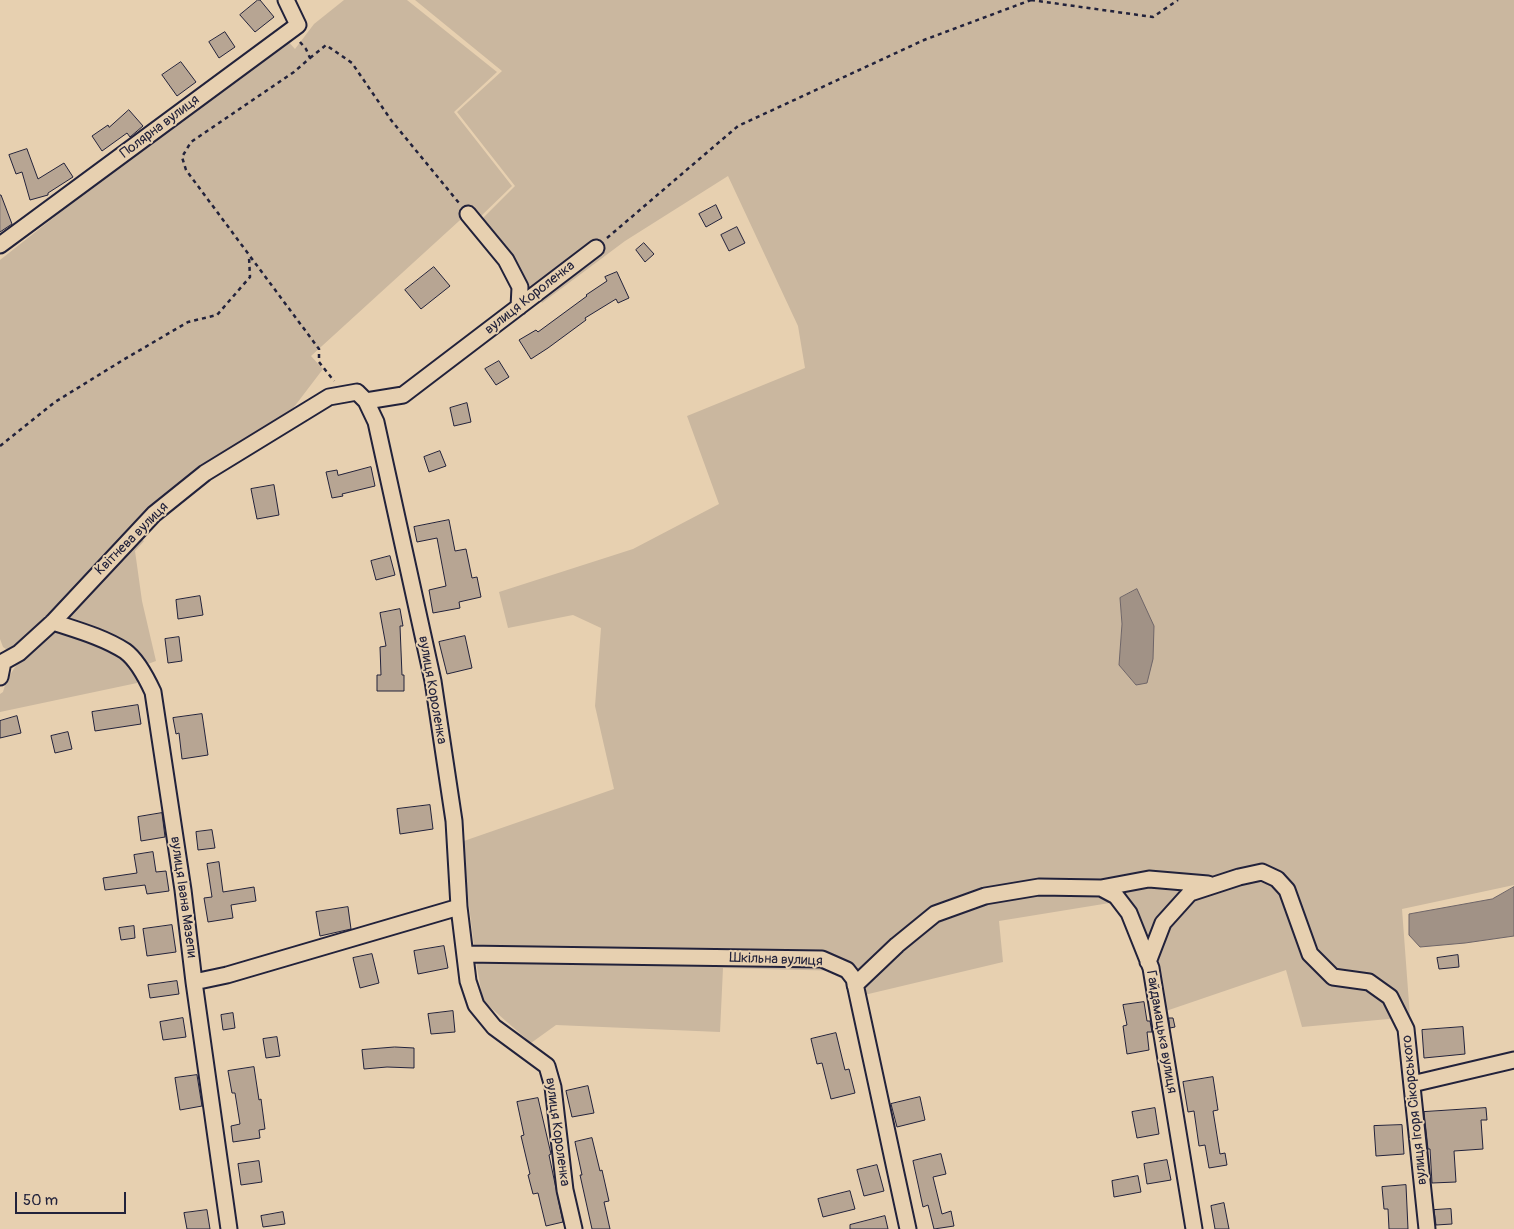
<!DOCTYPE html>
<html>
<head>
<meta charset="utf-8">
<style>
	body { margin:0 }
	#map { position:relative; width:1514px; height:1229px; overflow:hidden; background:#e7d0b0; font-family:Pangolin,sans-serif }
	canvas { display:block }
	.scale { position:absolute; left:15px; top:1192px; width:111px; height:22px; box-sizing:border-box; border:2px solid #22223b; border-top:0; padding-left:6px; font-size:15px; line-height:18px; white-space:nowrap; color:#22223b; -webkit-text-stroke:4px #e7d0b0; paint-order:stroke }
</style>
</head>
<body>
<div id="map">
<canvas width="1514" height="1229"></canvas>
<div class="scale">50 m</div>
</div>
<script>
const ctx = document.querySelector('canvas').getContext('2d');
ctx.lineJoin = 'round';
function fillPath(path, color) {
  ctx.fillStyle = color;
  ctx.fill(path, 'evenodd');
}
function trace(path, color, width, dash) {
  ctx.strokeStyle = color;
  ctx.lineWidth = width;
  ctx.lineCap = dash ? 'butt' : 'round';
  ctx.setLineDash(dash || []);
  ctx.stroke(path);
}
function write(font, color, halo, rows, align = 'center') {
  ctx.font = font + ' Pangolin,sans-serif';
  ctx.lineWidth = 4;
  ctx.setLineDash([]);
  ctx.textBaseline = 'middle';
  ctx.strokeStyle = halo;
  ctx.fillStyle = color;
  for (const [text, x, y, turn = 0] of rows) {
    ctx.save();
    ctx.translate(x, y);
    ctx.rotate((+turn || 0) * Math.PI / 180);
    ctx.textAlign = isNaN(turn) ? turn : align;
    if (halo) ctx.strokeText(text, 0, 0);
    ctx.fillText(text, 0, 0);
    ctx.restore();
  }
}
fillPath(new Path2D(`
	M344,0H407L497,72L454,112L512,186L478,219L470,211L311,356L323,369L291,411L266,429L209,465L16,648L9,651L3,647L0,639V260L205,98L285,38L295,49L314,24Z
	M415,0H1514V885L1402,909L1410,1017L1302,1027L1286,970L1163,1012L1128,900L999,921L1003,962L860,996L845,971L723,968L720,1032L556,1025L531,1043L483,1001L476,962L461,842L614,789L595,706L601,628L573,615L508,628L499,592L633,549L719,504L687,416L805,368L798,326L728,176L625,241L542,303L507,251L480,221L515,186L457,112L502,71ZM1120,598L1136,685L1119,665L1122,624Z
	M138,537L144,541L135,551L142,601L156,661L145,665L65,619Z
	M53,626L126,658L137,673V683L0,712V694L3,692C11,664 34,646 53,626Z`), '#cab79f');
const water = new Path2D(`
	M1137,589L1154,626L1153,659L1147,683L1136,685L1119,665L1122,624L1120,598Z
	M1514,887V936L1465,943L1420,947L1409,935V914L1492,899Z`);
fillPath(water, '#a19286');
trace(water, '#6e6568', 1);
const building = new Path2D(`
	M258,0H260L274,17L255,32L240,15Z
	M225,32L235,47L219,58L209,42Z
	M181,62L196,82L177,96L162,75Z
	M129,110L143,126L130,137L127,133L102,151L92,136L108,125L109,127Z
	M27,149L38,179L64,163L73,177L48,193V195L30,200L22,172L16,174L9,155Z
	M0,195H1L12,224L0,232Z
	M716,205L722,218L706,227L699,214Z
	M737,227L745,243L729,251L721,235Z
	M644,243L654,254L645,262L636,250Z
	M434,267L450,286L421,309L405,290Z
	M617,272L629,298L618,303L616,299L585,318L586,320L548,348L531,359L519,340L536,330L538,332L587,296L586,295L607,281L605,277Z
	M499,361L509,377L496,385L485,369Z
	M467,403L471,422L454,426L450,408Z
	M440,451L446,466L429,472L424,457Z
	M371,467L375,486L342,494L343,496L332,498L326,472L337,470L338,475Z
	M274,485L279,515L257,519L251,489Z
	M449,520L455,551L466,549L472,578L477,577L481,597L459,602L460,608L433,613L429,590L446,586L437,538L417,542L414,527Z
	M390,556L395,575L376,580L371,561Z
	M200,596L203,615L178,619L176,600Z
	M400,609L403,626H400L402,675H404V691H377V675H381L380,647L386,646L380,613Z
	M465,636L472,668L447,674L439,642Z
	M179,637L182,661L168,663L165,639Z
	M138,705L141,724L95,731L92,712Z
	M202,714L208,755L182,759L179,733L176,734L173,718Z
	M17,716L21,733L0,738V721Z
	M68,732L72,749L55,753L51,736Z
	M430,805L433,829L400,834L397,809Z
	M162,813L165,837L141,841L138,817Z
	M212,830L215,848L198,850L196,832Z
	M153,852L156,872L166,871L169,891L147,894L145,885L105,890L103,878L137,873L134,855Z
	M219,862L223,892L254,887L256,901L231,905L233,918L208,922L204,898L212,897L207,864Z
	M348,907L351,929L320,936L316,912Z
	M172,925L176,952L147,956L143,929Z
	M134,926L135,938L121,940L119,928Z
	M444,946L448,968L418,974L414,951Z
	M372,954L379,983L360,988L353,958Z
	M1458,955L1459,967L1439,969L1437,958Z
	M177,981L179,994L150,998L148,985Z
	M1144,1002L1147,1021H1150L1152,1032H1147L1149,1050L1127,1054L1123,1026L1127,1025L1123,1005Z
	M453,1011L455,1032L431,1034L428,1014Z
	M233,1013L235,1028L223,1030L221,1015Z
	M183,1018L186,1037L163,1040L160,1022Z
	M1169,1018H1173L1175,1027L1170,1028Z
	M1463,1027L1465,1054L1424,1058L1422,1030Z
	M836,1033L845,1070L849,1069L855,1093L831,1099L822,1063L817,1064L811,1039Z
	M277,1037L280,1056L266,1058L263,1039Z
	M395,1047L414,1048V1068L387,1067L364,1069L362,1050Z
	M254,1067L259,1100L261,1099L265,1129L259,1130L260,1138L233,1142L231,1126L240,1124L235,1093H232L228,1071Z
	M197,1075L202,1106L180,1110L175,1078Z
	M1213,1077L1218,1110L1213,1111L1220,1154L1225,1153L1227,1165L1209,1168L1205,1145L1199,1146L1194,1111L1188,1112L1183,1082Z
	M588,1086L594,1113L572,1117L566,1091Z
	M920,1097L925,1120L897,1127L891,1104Z
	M538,1098L551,1154L549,1155L563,1222L546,1226L538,1193L533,1194L528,1175L530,1174L521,1136L524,1135L517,1102Z
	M1155,1108L1159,1134L1137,1138L1132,1112Z
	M1486,1108L1487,1120H1481L1483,1149L1454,1151L1456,1182L1432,1183L1430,1149H1428L1424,1112Z
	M1402,1125L1404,1154L1376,1156L1374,1126Z
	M592,1138L600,1171L602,1170L609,1201L604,1202L610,1229H592L580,1175H582L575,1142Z
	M941,1154L946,1174L933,1177L942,1214L951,1211L954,1226L934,1229L928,1205L923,1207L913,1161Z
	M1167,1160L1171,1180L1147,1184L1144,1164Z
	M259,1161L262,1182L241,1185L238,1164Z
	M877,1165L884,1191L864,1196L857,1170Z
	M1138,1176L1141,1192L1114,1197L1112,1181Z
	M1406,1185L1408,1229H1389L1388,1209H1384L1382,1187Z
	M850,1191L855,1209L823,1217L818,1199Z
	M1224,1203L1229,1229H1215L1211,1206Z
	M1451,1209L1452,1224L1436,1225L1434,1210Z
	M207,1210L210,1229H187L184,1213Z
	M283,1212L285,1224L263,1227L261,1216Z
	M885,1216L888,1229H850V1225Z`);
fillPath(building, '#b7a593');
trace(building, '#22223b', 1);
const minor = new Path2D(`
	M468,214L506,260L520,287L519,307
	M0,245L298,25L286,0
	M366,401L403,395L596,248
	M53,622C77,630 103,637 125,651C136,659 147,679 153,692L183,890L194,982L229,1229
	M0,677L3,662L19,653L53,622L154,514L205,473L329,397L357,392L366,401L376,422L433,681L454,821L459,907L468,981L476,1005L494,1027L547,1066L553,1087L565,1190L574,1229
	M1101,888L1149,879L1208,884
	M465,954L822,959L847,970L854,979L908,1229
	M1148,962L1163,923L1190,893L1239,877L1262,872L1277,879L1287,890L1310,954L1333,977L1369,982L1390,997L1406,1029L1427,1229
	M194,982L227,975L459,907
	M855,985L897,945L935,914L985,896L1039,887L1101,888L1116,896L1129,913L1151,968L1194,1229
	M1412,1084L1514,1060`);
trace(minor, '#22223b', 19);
trace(new Path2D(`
	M1031,0L1153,17L1178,0
	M300,42L306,49L310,58L294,72L191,142L182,157L186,170L319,349V362L334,381
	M310,58L326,45L352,63L391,120L459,203
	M607,238L738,126L924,40L1031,0
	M0,446L55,402L123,360L188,322L217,315L250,277L249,257`), '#22223b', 2.5, [4, 4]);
trace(minor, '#e7d0b0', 15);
write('14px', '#22223b', '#e7d0b0', [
	["Полярна вулиця",160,127,-37],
	["вулиця Короленка",530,298,-38],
	["Квітнева вулиця",132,539,-45],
	["вулиця Короленка",432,690,80],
	["вулиця Івана Мазепи",183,897,82],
	["Шкільна вулиця",776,960,2],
	["Гайдамацька вулиця",1161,1032,80],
	["вулиця Ігоря Сікорського",1415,1110,-96],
	["вулиця Короленка",557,1132,82]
]);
</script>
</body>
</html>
